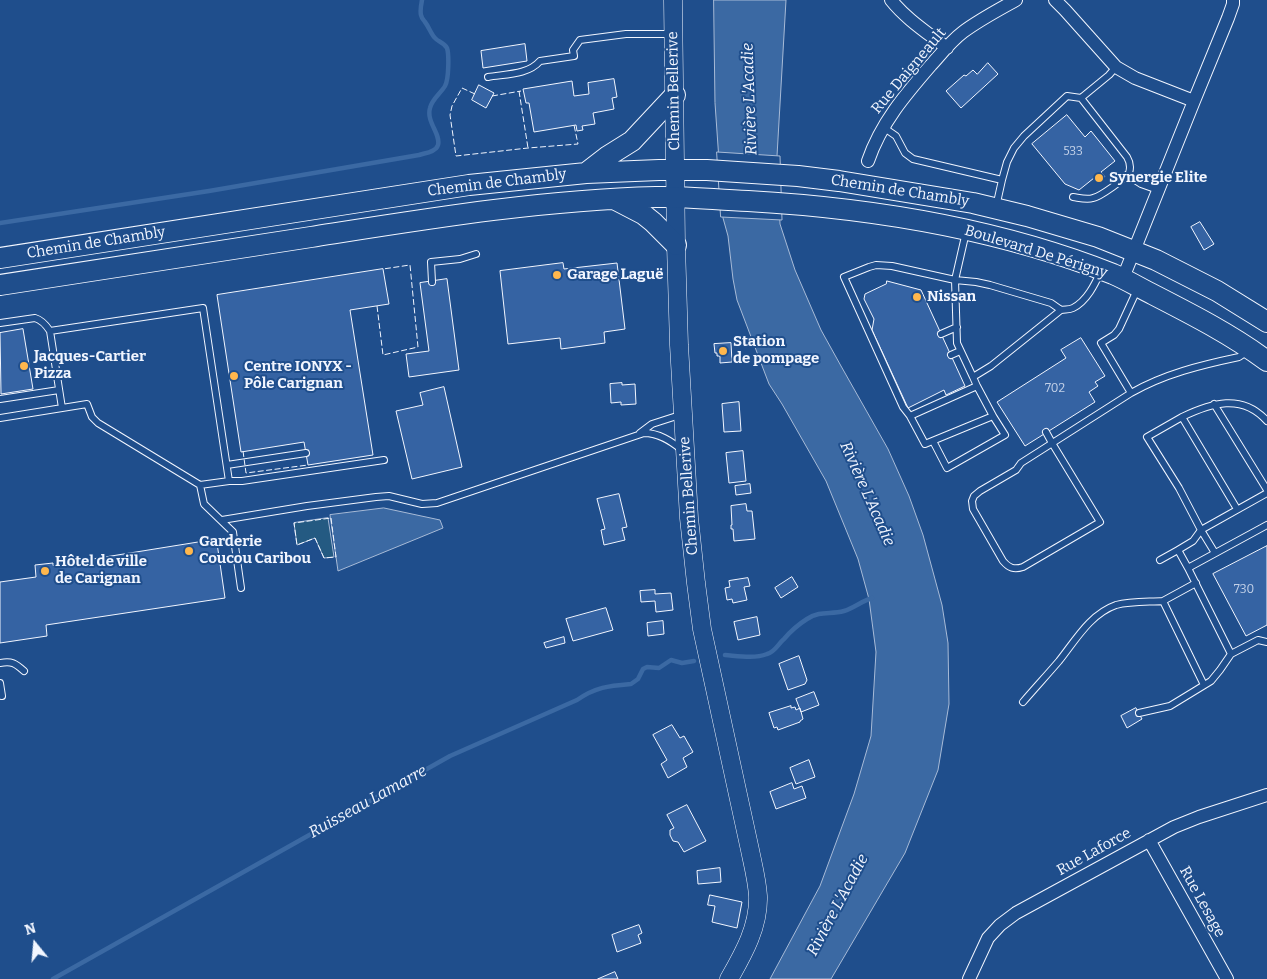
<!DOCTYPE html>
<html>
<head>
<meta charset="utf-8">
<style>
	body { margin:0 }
	#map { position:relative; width:1267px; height:979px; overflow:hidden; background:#1f4e8c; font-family:Bitter,serif }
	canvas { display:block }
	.north { position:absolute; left:10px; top:919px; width:50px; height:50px; -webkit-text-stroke:4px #1f4e8c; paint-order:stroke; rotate:343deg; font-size:14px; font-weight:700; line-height:20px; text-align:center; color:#f2f6ff }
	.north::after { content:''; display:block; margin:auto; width:18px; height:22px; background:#f2f6ff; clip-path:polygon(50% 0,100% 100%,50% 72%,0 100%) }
</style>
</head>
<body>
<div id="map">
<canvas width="1267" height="979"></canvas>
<div class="north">N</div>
</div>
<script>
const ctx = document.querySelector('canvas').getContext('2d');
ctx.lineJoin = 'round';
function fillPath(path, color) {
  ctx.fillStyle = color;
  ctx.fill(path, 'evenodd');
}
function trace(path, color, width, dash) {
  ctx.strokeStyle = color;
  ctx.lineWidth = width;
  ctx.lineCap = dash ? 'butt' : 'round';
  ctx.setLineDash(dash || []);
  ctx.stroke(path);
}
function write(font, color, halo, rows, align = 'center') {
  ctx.font = font + ' Bitter,serif';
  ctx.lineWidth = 4;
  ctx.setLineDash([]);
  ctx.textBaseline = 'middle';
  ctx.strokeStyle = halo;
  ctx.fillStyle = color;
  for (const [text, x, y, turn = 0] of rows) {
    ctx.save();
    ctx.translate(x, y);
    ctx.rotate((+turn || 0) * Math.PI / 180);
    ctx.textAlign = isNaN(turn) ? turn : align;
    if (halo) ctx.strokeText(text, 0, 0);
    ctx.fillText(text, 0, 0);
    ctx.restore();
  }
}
const green = new Path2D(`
	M328,518L334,557L324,558L315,538L297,545L294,523Z`);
fillPath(green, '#245a82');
trace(green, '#a8bbd7', 1);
const water = new Path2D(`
	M714,0H786L777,156L780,224L795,270L821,330L841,366L888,449L909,496L923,535L942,605L948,643L949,704L938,770L905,853L831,979H770L820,886L854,794L871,736L876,652L869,599L858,559L826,481L782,404L769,384L737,300L733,279L728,236L723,218L715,103Z
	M384,508L440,520L443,528L338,571L330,515Z`);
fillPath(water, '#3b69a3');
trace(water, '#a8bbd7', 1);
const pier = new Path2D(`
	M717,152L780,156L782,220L721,217Z`);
fillPath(pier, '#1f4e8c');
trace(pier, '#a8bbd7', 1);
trace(new Path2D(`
	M0,223L209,191L419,155C425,153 436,152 438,145C441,134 426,122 430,108C432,99 441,93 445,86C449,79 449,54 447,48C444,42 438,42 435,38C431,34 429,27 425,22C423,19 422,19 421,15C420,11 421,5 422,0
	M725,655C738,656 754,659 767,654C775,652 778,644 784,639C790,632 799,624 807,619C821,610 830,615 844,611C854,608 862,601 872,598
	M53,979L450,756L577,700C596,687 608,686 631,684L638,679L643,669L647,667L659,668L671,660L682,663L694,661`), '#3b69a3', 4.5);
const building = new Path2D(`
	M525,44L527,61L483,68L481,51Z
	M988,63L998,74L961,108L946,91L964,75L966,76L973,70L977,74Z
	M614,79L617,97L612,98L614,109L593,113L595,124L582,126L583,130L577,131L576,125L534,132L529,103H526L523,89L572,81L574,96L589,94L588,83Z
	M479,85L494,93L486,108L472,100Z
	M1067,115L1085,137L1091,131L1115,161L1101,172L1105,177L1101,180L1098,183L1094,178L1079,190L1065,184L1032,144Z
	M1200,222L1214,244L1204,250L1191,227Z
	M563,263L564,269L617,263L625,329L604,332L605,343L561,349L560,338L508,344L500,271Z
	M383,269L389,304L350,310L373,455L308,465L304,442L241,452L217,295Z
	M447,279L459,370L409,377L406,354L429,351L420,283Z
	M887,281L921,290L965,386L946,395L944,390L908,408L872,330L874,319L864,299L865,294L886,284Z
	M23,329L33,389L1,394L0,333Z
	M1081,338L1105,376L1095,382L1098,386L1089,392L1095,402L1025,446L997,402L1066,358L1061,350Z
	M731,343L732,362L720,363V356H717V353H715L714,344Z
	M622,383V385L635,384L636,404L621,405V402L611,403L610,384Z
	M444,387L462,467L412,479L396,411L423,405L420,393Z
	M739,402L741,431L724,432L722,404Z
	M743,451L746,481L729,483L726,453Z
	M750,484L751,493L736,495L735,486Z
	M619,494L627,527L622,528L625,540L604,545L601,530L605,529L597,499Z
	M746,504L747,511H752L755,539L734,541L733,529H731V525H732L731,506Z
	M213,540L214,544L217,543L225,598L46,625L47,636L0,643V582L36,577L35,565L53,563V565Z
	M1267,546V625L1246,636L1213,574Z
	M792,577L798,587L781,598L775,588Z
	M748,578L750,586L744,587L747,600L733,603L732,599L727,600L725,588L730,587L729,581Z
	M655,590V594L671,593L673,610L656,612L655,601L641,602L640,591Z
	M606,608L613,630L573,641L566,619Z
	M757,617L760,635L738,640L734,622Z
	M663,621L664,634L648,636L647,623Z
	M564,637L565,643L546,648L544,643Z
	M799,656L807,680L805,684L788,690L779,664Z
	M814,692L819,705L801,712L796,699Z
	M791,706V708L795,707L796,710L800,708L803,719L800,721V722L778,730L777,727L774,728L769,713Z
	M1136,708L1142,719L1127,728L1121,716Z
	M672,725L680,738L684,736L693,752L683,758L687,767L668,778L661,764L667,760L653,735Z
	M809,760L815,777L796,784L790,768Z
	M792,783L794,789L802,786L806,798L776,809L770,792Z
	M687,805L706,841L684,852L678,842L673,841L670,835V830L674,828L667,815Z
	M720,868L721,882L698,884L697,871Z
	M710,895L742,902L737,928L712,922L715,906L708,905Z
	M639,925L642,933L638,935L641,943L617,952L612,935Z
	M615,972L618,979H598Z`);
fillPath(building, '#3563a3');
trace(building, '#f2f6ff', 1);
const lane = new Path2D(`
	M488,77C505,74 528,75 540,61L574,56L573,50L580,40L626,34H672
	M883,127L896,136L905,153L913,159L1002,180L996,207
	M1127,175L1141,184L1158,190
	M1002,180L1007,162L1014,148L1024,136L1067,96L1081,98
	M1073,197C1080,198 1087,200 1093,198C1100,197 1126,178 1129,173C1131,167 1130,162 1127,157L1081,98L1109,75L1116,67
	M966,232L955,280L957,343L973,377L991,366L1061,310C1065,309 1069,310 1073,308C1087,301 1095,284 1101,271
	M432,282L431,262L460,259L476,254
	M1137,290L1119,329L1114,335L1101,343L1131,393C1164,374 1201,365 1239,357L1242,355L1247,350
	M0,323L35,318C42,320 46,325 50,331L62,408
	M50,331L203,308L229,481L200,485
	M941,334L957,327
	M951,355L960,351
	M973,377L977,386L910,416L925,444L993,416L977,386
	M0,399L59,390
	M1214,404L1267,490
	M910,416L903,407L844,277L869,267L876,265L892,266L955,280L976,282L990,285L1051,303L1061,310
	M1182,417C1211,403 1242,393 1267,421
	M0,418L87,404L92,417L98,423L200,485L204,504L233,532L241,588
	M1046,432L1052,443L1100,522L1023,567C1014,570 1009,568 1003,561L973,509L972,501L974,496L980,491L1016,470L1021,463L1131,393
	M640,433L652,424L683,414
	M933,441L947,468L1005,435L993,416
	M227,465L306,453
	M229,481H242L384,460
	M222,520L307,506L376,497L389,496L422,504L437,503L644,433C659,433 671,441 682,450
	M1267,525L1188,568L1231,654L1258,640L1267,642
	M1215,553L1201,530L1267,493
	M1160,560L1178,550
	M1188,568L1178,550L1193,541L1201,530L1179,488L1147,437L1182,417L1237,509
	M1196,583L1163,601L1204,685
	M0,663C12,661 15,663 24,671
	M0,683L2,696
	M1023,702C1035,688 1047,675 1059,661C1075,641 1090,614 1116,605C1131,601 1148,602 1163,601
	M1139,713L1170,706L1211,681L1220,670L1231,654`);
const street = new Path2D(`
	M891,0C906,19 928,33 947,48
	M1055,0L1065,10L1116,67L1135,78L1194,101
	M868,161C881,123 905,95 931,65C941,54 951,41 963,32C979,20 998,10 1016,0
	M1123,278L1194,101L1228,18L1233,4V0
	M1149,840L1227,979
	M969,979L988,938L1000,925L1016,913L1174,827L1199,817L1267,795`);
const secondary = new Path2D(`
	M673,0L676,245L679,345L689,518L696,583L702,629L750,850C753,865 757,880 758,896C759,926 744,953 729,979`);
const primary = new Path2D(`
	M586,173L608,156L632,141L675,95
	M616,200L643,214L653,222L676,245
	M0,258L469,185L586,173L659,170H707L798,176L839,181L973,203L1027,216L1098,237L1156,260L1217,291L1267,322
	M0,285C104,269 208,253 311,237C426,219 540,200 656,197C687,196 717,200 748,201C872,208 997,228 1113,274C1127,280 1140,288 1154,295C1193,315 1232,335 1267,361`);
trace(lane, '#f2f6ff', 8);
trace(street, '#f2f6ff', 14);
trace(secondary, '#f2f6ff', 19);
trace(primary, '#f2f6ff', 22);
trace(lane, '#1f4e8c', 6);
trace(street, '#1f4e8c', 12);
trace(secondary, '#1f4e8c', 18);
trace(primary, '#1f4e8c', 20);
trace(new Path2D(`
	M519,91L528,148
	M475,94L462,88L452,106L450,115L456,156L528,148L578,144L574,125
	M492,96L521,91
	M377,306L383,355L418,347L410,265L383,269
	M243,451L246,473L308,465
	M331,518L336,557L324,558L315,538L297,545L294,523Z`), '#f2f6ff', 1, [6, 2.5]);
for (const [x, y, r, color] of [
	[1099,178,5,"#ffb74d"],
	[557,275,5,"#ffb74d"],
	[917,297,5,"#ffb74d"],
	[723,351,5,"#ffb74d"],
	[24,366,5,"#ffb74d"],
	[234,376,5,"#ffb74d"],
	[189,551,5,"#ffb74d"],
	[45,571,5,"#ffb74d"]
]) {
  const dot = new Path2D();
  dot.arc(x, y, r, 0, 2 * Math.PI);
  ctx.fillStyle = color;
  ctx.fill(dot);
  trace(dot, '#1f4e8c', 2);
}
write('12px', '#c3d1e8', null, [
	["533",1073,152],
	["702",1055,389],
	["730",1244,590]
]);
write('15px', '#f2f6ff', '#1f4e8c', [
	["Rue Daigneault",909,71,-50],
	["Chemin Bellerive",674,91,-91],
	["Chemin de Chambly",497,183,-7],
	["Chemin de Chambly",900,191,9],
	["Chemin de Chambly",96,243,-9],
	["Boulevard De Périgny",1036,252,17],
	["Chemin Bellerive",689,496,-94],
	["Rue Laforce",1094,852,-29],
	["Rue Lesage",1202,902,61]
]);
write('bold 15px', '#f2f6ff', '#1f4e8c', [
	["Synergie Elite",1109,178],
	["Garage Laguë",567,275],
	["Nissan",927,297],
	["Station",733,342],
	["de pompage",733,359],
	["Jacques-Cartier",34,357],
	["Pizza",34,374],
	["Centre IONYX -",244,367],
	["Pôle Carignan",244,384],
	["Garderie",199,542],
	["Coucou Caribou",199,559],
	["Hôtel de ville",55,562],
	["de Carignan",55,579]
], 'left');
write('italic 16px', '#f2f6ff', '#1f4e8c', [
	["Rivière L'Acadie",750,99,-92],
	["Rivière L'Acadie",867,494,66],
	["Ruisseau Lamarre",368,802,-29],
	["Rivière L'Acadie",838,905,-62]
]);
</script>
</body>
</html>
